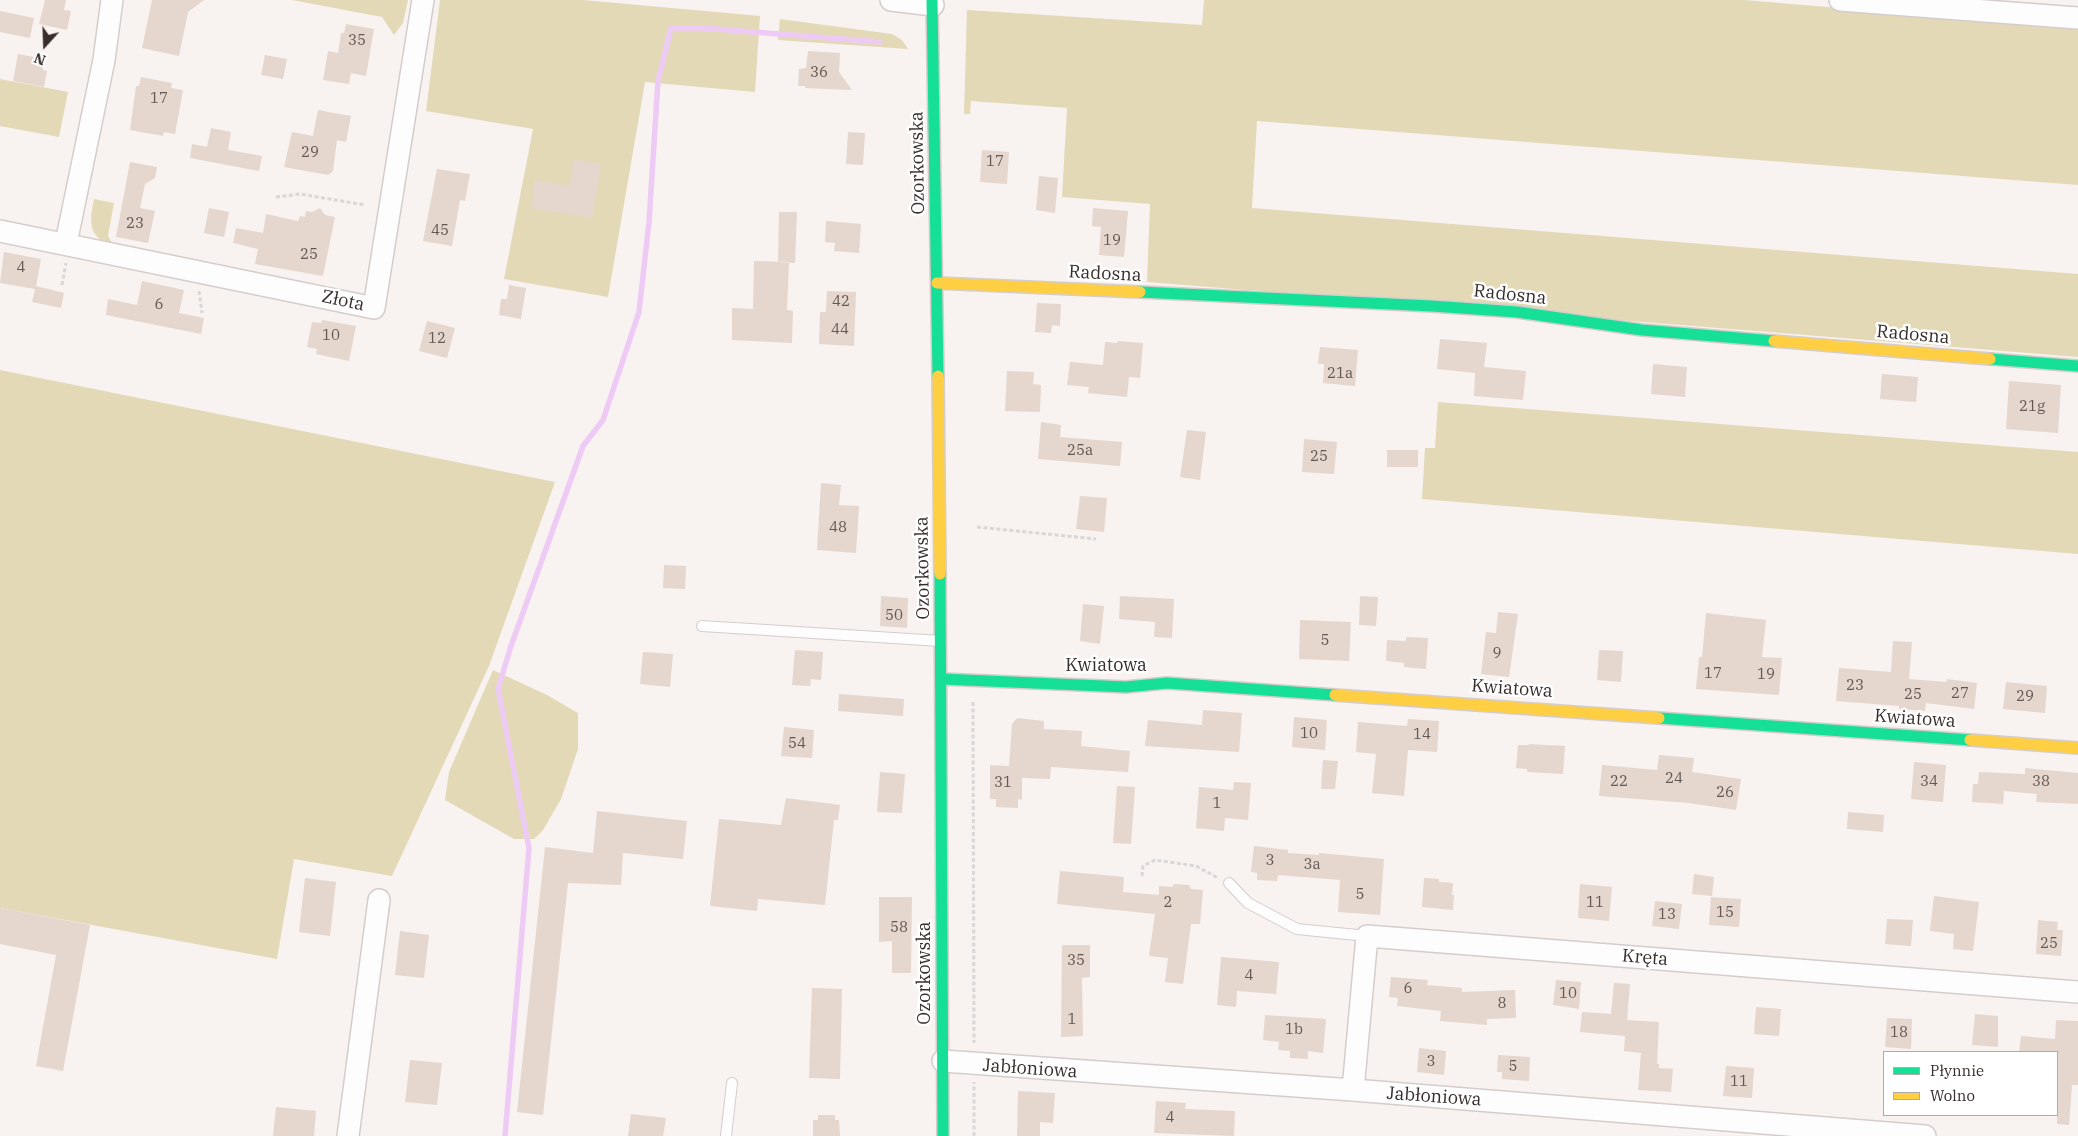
<!DOCTYPE html>
<html>
<head>
<meta charset="utf-8">
<style>
	body { margin:0 }
	#map { position:relative; width:2078px; height:1136px; overflow:hidden; background:#f8f2f1; font-family:"IBM Plex Serif",serif }
	canvas { display:block }
	.legend { position:absolute; left:1883px; top:1051px; width:175px; height:65px; box-sizing:border-box; background:#fff; border:1px solid #afabaa; margin:0; padding:6px 9px; list-style:none; font-size:15px; color:#372d2b }
	.legend li { display:flex; align-items:center; gap:10px; height:25px }
	.legend b { width:25px; border:1px solid #afabaa }
	.north { position:absolute; left:20px; top:20px; width:50px; height:50px; -webkit-text-stroke:4px #fff; paint-order:stroke; rotate:200deg; font-size:14px; font-weight:700; line-height:20px; text-align:center; color:#372d2b }
	.north::after { content:''; display:block; margin:auto; width:18px; height:22px; background:#372d2b; clip-path:polygon(50% 0,100% 100%,50% 72%,0 100%) }
</style>
</head>
<body>
<div id="map">
<canvas width="2078" height="1136"></canvas>
<ul class="legend">
<li><b style="height:6px;background:#16e098"></b>Płynnie</li>
<li><b style="height:6px;background:#ffcf43"></b>Wolno</li>
</ul>
<div class="north">N</div>
</div>
<script>
const ctx = document.querySelector('canvas').getContext('2d');
ctx.lineJoin = 'round';
function fillPath(path, color) {
  ctx.fillStyle = color;
  ctx.fill(path, 'evenodd');
}
function trace(path, color, width, dash) {
  ctx.strokeStyle = color;
  ctx.lineWidth = width;
  ctx.lineCap = dash ? 'butt' : 'round';
  ctx.setLineDash(dash || []);
  ctx.stroke(path);
}
function write(font, color, halo, rows, align = 'center') {
  ctx.font = font + ' "IBM Plex Serif",serif';
  ctx.lineWidth = 5;
  ctx.setLineDash([]);
  ctx.textBaseline = 'middle';
  ctx.strokeStyle = halo;
  ctx.fillStyle = color;
  for (const [text, x, y, turn = 0] of rows) {
    ctx.save();
    ctx.translate(x, y);
    ctx.rotate((+turn || 0) * Math.PI / 180);
    ctx.textAlign = isNaN(turn) ? turn : align;
    if (halo) ctx.strokeText(text, 0, 0);
    ctx.fillText(text, 0, 0);
    ctx.restore();
  }
}
fillPath(new Path2D(`
	M292,0H408L403,23L394,35L382,17Z
	M440,0H583L760,16L755,92L645,82L608,297L504,279L533,129L426,111Z
	M1204,0H1744L2078,28V185L1257,121L1252,208L2078,274V357L1147,282L1150,204L1062,197L1067,108L971,101L970,114H964L967,10L1202,25Z
	M780,19L892,34L902,40L908,49L778,40Z
	M0,79L68,92L59,137L0,126Z
	M94,199L114,203L108,236L114,246C88,238 89,222 94,199Z
	M0,370L555,482L489,666L392,876L294,859L277,959L0,908Z
	M1438,402L2078,452V554L1422,499L1425,448H1435Z
	M493,670L547,695L578,713V749L561,799L543,830L534,839H514L445,800L449,772Z`), '#e4d9b6');
trace(new Path2D(`
	M505,1136L529,848L498,689L511,646L583,446L603,420L639,312L649,222L658,81L671,28H703L880,42`), '#eecbf5', 5.5);
fillPath(new Path2D(`
	M45,0H66L64,10L71,11L67,30L39,24Z
	M152,0H204L188,12L179,56L142,48Z
	M0,11L34,18L30,38L0,32Z
	M346,24L374,29L366,76L351,73L349,84L323,80L328,51L338,53L341,33H344Z
	M808,51L840,53L839,72L852,90L805,88V86H798L799,69L806,68Z
	M18,54L45,59L43,70L47,71L44,87L13,81Z
	M265,55L287,59L283,79L261,75Z
	M141,77L172,83L171,88L183,90L175,134L164,132L163,136L130,130L136,86H139Z
	M318,110L351,116L346,142L337,140L333,171L328,175L284,167L292,132L313,136Z
	M211,128L231,132L228,150L262,156L259,171L190,158L192,144L207,147Z
	M848,132L865,133L863,165L846,164Z
	M982,150L1009,152L1007,184L980,182Z
	M574,159L601,164L592,218L531,208L535,180L569,186Z
	M130,162L157,167L155,178L145,184L140,208L155,211L148,243L116,237Z
	M437,169L470,174L465,201L460,200L452,246L423,241Z
	M1039,176L1058,178L1055,213L1036,210Z
	M209,208L229,212L224,237L204,233Z
	M320,208L325,215L335,217L323,276L255,264L258,249L233,243L236,228L263,233L266,214L298,221L300,216L305,217L306,211L312,212Z
	M1093,208L1128,211L1124,257L1099,255L1101,227L1092,226Z
	M779,212H797L795,263L778,262Z
	M826,221L861,224L859,253L834,251L835,243L825,242Z
	M4,252L41,259L36,286L64,293L61,308L32,302L35,289L0,283Z
	M754,261L789,262L787,310L793,311L792,343L732,340V308L753,309Z
	M142,281L184,290L179,313L204,318L201,334L106,315L108,299L137,305Z
	M509,285L526,288L521,319L499,315L501,299H507Z
	M827,291L856,292L854,346L819,344L820,312H826Z
	M1037,303L1061,304L1060,326L1052,325L1051,333L1035,332Z
	M322,320L356,326L349,361L316,354L317,349L307,347L312,322L321,323Z
	M427,321L455,328L447,358L419,351Z
	M1440,339L1487,343L1484,367L1526,371L1523,400L1474,396L1475,373L1437,369Z
	M1118,341L1143,343L1140,378L1129,377L1127,397L1088,393L1089,387L1067,385L1070,362L1103,365L1105,342L1117,343Z
	M1320,347L1358,350L1355,386L1323,383L1324,364H1318Z
	M1653,364L1687,367L1685,397L1651,394Z
	M1007,371L1034,372L1033,384L1041,385L1040,412L1005,411Z
	M1882,374L1918,377L1916,402L1880,399Z
	M2009,381L2061,385L2058,433L2006,429Z
	M1041,422L1061,425L1060,437L1122,442L1120,466L1038,459Z
	M1187,430L1206,432L1200,480L1180,477Z
	M1304,439L1337,442L1334,474L1302,472Z
	M1387,450H1418V467H1387Z
	M821,483L841,485L839,505L859,506L856,553L817,550Z
	M1080,496L1107,498L1104,532L1076,529Z
	M664,565L686,566L685,589L663,588Z
	M881,596L908,598L907,628L880,626Z
	M1120,596L1174,599L1172,638L1154,637L1155,622L1119,619Z
	M1360,596L1378,597L1376,626L1359,625Z
	M1083,604L1104,606L1100,644L1080,641Z
	M1498,612L1518,614L1509,677L1481,674L1486,632L1496,633Z
	M1706,613L1766,620L1762,657L1782,658L1779,695L1696,689L1699,657H1702Z
	M1300,620L1351,622L1349,661L1299,659Z
	M1406,637L1428,638L1426,669L1404,667V663L1386,661L1387,640L1406,641Z
	M1893,641L1912,642L1909,679L1946,682L1947,679L1977,683L1974,709L1926,703L1925,711L1899,709V706L1836,701L1839,668L1891,672Z
	M795,650L823,652L821,680L811,679L810,686L792,685Z
	M1599,650L1623,651L1621,682L1597,680Z
	M643,652L673,654L670,687L640,684Z
	M2006,682L2047,686L2045,713L2003,709Z
	M839,694L904,699L903,716L838,711Z
	M1203,710L1242,713L1239,752L1145,746L1148,720L1202,725Z
	M1294,717L1327,720L1325,750L1292,747Z
	M1017,718L1044,721V729L1082,731L1081,746L1130,751L1128,772L1051,767L1050,779L1022,778V800L1018,799V808L996,807V799H990V765L1009,766L1012,724Z
	M1408,719L1439,721L1437,752L1408,750L1404,796L1372,793L1376,754L1356,752L1358,722L1407,726Z
	M784,727L814,730L812,758L781,756Z
	M1529,744L1565,746L1563,774L1527,772V769L1516,768L1518,745H1529Z
	M1659,755L1694,758L1692,772L1741,779L1736,810L1689,803L1599,796L1602,765L1657,770Z
	M1323,760L1338,761L1335,789H1321Z
	M1914,762L1946,765L1943,802L1911,799Z
	M2025,768L2078,773V804L2036,802L2037,794L2004,791L2003,804L1972,802L1973,784H1978L1979,772L2025,774Z
	M880,772L905,774L902,813L877,812Z
	M1234,782L1251,783L1248,820L1225,818L1224,831L1196,828L1199,787L1233,790Z
	M1117,786L1135,787L1131,844L1113,843Z
	M786,798L840,805L838,820H834L825,905L758,899L757,911L710,906L719,819L781,825Z
	M597,811L687,821L683,859L623,853L621,885L568,883L543,1115L517,1112L545,847L593,853Z
	M1848,812L1884,815L1883,832L1847,829Z
	M1254,846L1288,850V853L1319,855V853L1384,859L1380,915L1338,912L1340,880L1278,875L1277,881L1257,880V873L1251,872Z
	M1060,871L1124,877L1123,892L1159,895V886L1172,887L1174,884L1189,885L1191,889L1203,890L1200,924H1191L1183,984L1165,982L1168,958L1149,956L1155,914L1057,904Z
	M1694,874L1714,877L1712,896L1692,894Z
	M305,878L336,882L330,936L299,932Z
	M1424,878L1439,879V882L1453,883L1452,895H1454L1453,910L1422,907Z
	M1580,884L1612,887L1609,921L1578,918Z
	M1934,896L1979,902L1973,951L1953,949L1954,934L1930,931Z
	M879,897H912L911,973H892V941L879,942Z
	M1711,897L1741,899L1739,927L1709,925Z
	M1655,901L1682,904L1679,929L1652,926Z
	M0,908L90,925L63,1071L36,1066L56,955L0,944Z
	M1887,919L1913,920L1911,946L1885,944Z
	M2038,920L2058,922L2057,930H2063L2061,956L2036,954Z
	M400,931L429,935L424,978L395,975Z
	M1062,945H1090V977L1082,978L1083,1036L1061,1037Z
	M1221,957L1279,962L1276,994L1237,991L1236,1007L1217,1005Z
	M1391,977L1428,980L1427,985L1462,988V992L1515,990L1516,1018L1487,1019V1025L1440,1021L1441,1011L1397,1006L1398,998L1389,997Z
	M1556,980L1581,982L1579,1009L1553,1005Z
	M1614,983L1630,984L1627,1020L1659,1022L1657,1064H1659V1068L1673,1069L1671,1092L1638,1090L1641,1053L1624,1051L1625,1036L1580,1032L1582,1012L1611,1014Z
	M812,988L842,989L840,1079L809,1078Z
	M1756,1007L1781,1009L1779,1036L1754,1034Z
	M1975,1014L1998,1016V1047L1972,1045Z
	M1265,1015L1326,1019L1323,1053L1308,1051V1059L1290,1058V1051L1278,1050L1279,1042L1263,1040Z
	M1887,1018L1912,1019L1911,1049L1885,1047Z
	M2056,1020L2078,1021V1085H2072L2069,1125L2057,1124V1052H2019L2021,1036L2055,1039Z
	M1419,1048L1446,1051L1444,1075L1417,1072Z
	M1498,1055L1530,1057L1529,1081L1502,1079V1072H1497Z
	M410,1060L442,1063L437,1105L405,1102Z
	M1726,1066L1754,1068L1752,1098L1723,1096Z
	M1018,1091L1055,1093L1053,1123L1040,1122V1136H1017Z
	M1156,1101L1186,1103L1185,1109L1235,1111L1234,1136L1154,1133Z
	M276,1107L316,1111L314,1136H273Z
	M631,1114L666,1118L663,1136H628Z
	M818,1115H835V1120H839L840,1136H813V1120H818Z`), '#e5d7cd');
const lane = new Path2D(`
	M702,626L941,641
	M1229,883L1248,903L1297,929L1367,936
	M726,1136L732,1083`);
const street = new Path2D(`
	M891,0L933,5
	M1840,0L2078,18
	M0,231L374,308L423,0
	M66,243L104,60L112,0
	M943,1061L1353,1090L1925,1136
	M1353,1090L1367,936L2078,992
	M348,1136L379,900`);
const fast = new Path2D(`
	M932,0L938,376
	M1140,292L1432,306L1517,312L1642,330L1774,341
	M1990,359L2078,366
	M940,574L943,1136
	M942,679L1126,687L1167,683L1335,695
	M1659,718L1970,740`);
const slow = new Path2D(`
	M937,283L1140,292
	M1774,341L1990,359
	M938,376L940,574
	M1335,695L1659,718
	M1970,740L2078,748`);
trace(lane, '#d5cdcc', 12);
trace(street, '#d5cdcc', 24);
trace(fast, '#d5cdcc', 14);
trace(slow, '#d5cdcc', 14);
trace(new Path2D(`
	M276,197L300,194L365,205
	M62,285L66,263
	M199,291L202,313
	M977,527L1096,539
	M973,702L974,1043
	M1142,876L1143,866L1155,860L1196,866L1218,878
	M974,1136V1082`), '#d9d7d7', 3, [4, 2.5]);
trace(lane, '#fefdfd', 10);
trace(street, '#fefdfd', 21);
trace(fast, '#16e098', 11);
trace(slow, '#ffcf43', 11);
write('15px', '#625854', null, [
	["35",357,41],
	["36",819,73],
	["17",159,99],
	["29",310,153],
	["17",995,162],
	["23",135,224],
	["45",440,231],
	["19",1112,241],
	["25",309,255],
	["4",21,268],
	["42",841,302],
	["6",159,305],
	["44",840,330],
	["10",331,336],
	["12",437,339],
	["21a",1340,374],
	["21g",2032,407],
	["25a",1080,451],
	["25",1319,457],
	["48",838,528],
	["50",894,616],
	["5",1325,641],
	["9",1497,654],
	["17",1713,674],
	["19",1766,675],
	["23",1855,686],
	["27",1960,694],
	["25",1913,695],
	["29",2025,697],
	["10",1309,734],
	["14",1422,735],
	["54",797,744],
	["24",1674,779],
	["22",1619,782],
	["34",1929,782],
	["38",2041,782],
	["31",1003,783],
	["26",1725,793],
	["1",1217,804],
	["3",1270,861],
	["3a",1312,865],
	["5",1360,895],
	["2",1168,903],
	["11",1595,903],
	["15",1725,913],
	["13",1667,915],
	["58",899,928],
	["25",2049,944],
	["35",1076,961],
	["4",1249,976],
	["6",1408,989],
	["10",1568,994],
	["8",1502,1004],
	["1",1072,1020],
	["1b",1294,1030],
	["18",1899,1033],
	["3",1431,1062],
	["5",1513,1067],
	["11",1739,1082],
	["4",1170,1118]
]);
write('18px', '#372d2b', '#fff', [
	["Ozorkowska",918,163,-91],
	["Radosna",1105,274,3],
	["Radosna",1510,295,6],
	["Złota",343,301,12],
	["Radosna",1913,335,5],
	["Ozorkowska",923,568,-91],
	["Kwiatowa",1106,666],
	["Kwiatowa",1512,689,4],
	["Kwiatowa",1915,719,4],
	["Kręta",1645,958,5],
	["Ozorkowska",925,973,-90],
	["Jabłoniowa",1030,1069,4],
	["Jabłoniowa",1434,1097,4]
]);
</script>
</body>
</html>
